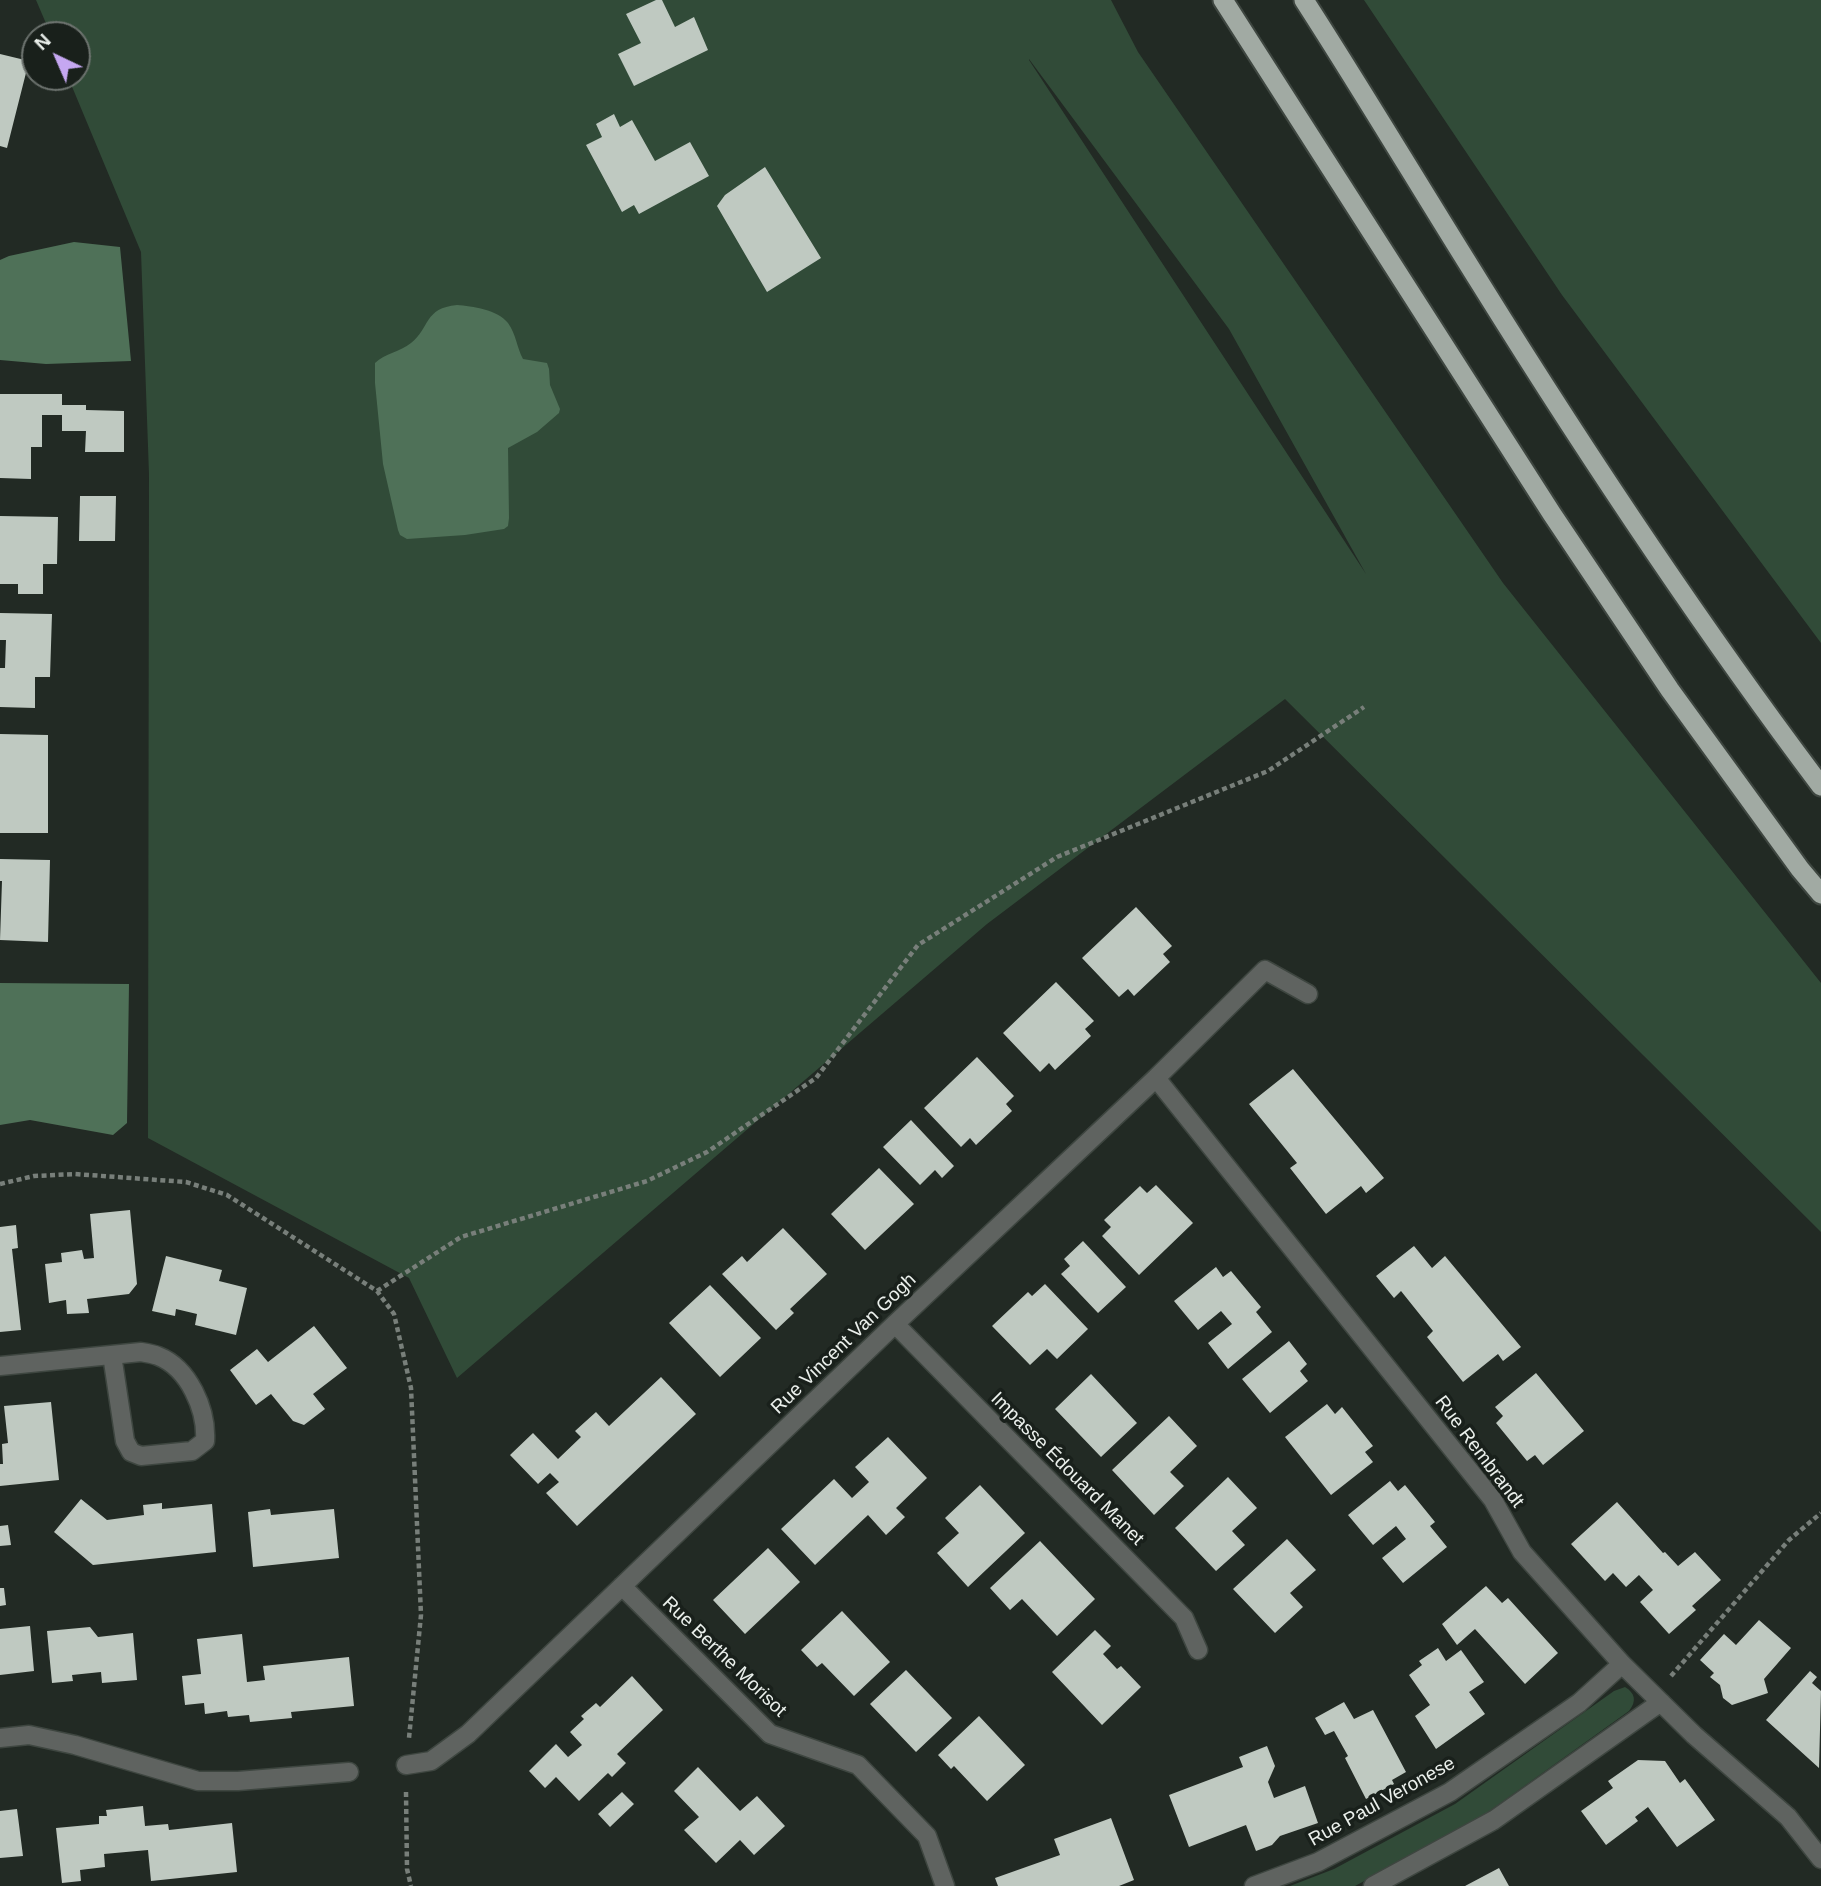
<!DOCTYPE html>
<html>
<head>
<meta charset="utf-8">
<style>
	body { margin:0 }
	#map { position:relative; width:1821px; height:1886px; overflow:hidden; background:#222a24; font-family:Helvetica,sans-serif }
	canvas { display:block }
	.north { position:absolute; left:21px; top:21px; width:70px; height:70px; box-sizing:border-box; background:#19201b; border:2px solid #6d736f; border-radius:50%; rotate:316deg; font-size:19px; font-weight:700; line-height:28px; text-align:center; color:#ebf0ec }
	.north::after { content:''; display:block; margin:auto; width:24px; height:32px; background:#c5a7f1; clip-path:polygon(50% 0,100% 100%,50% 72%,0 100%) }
</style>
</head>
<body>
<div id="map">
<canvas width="1821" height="1886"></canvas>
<div class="north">N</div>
</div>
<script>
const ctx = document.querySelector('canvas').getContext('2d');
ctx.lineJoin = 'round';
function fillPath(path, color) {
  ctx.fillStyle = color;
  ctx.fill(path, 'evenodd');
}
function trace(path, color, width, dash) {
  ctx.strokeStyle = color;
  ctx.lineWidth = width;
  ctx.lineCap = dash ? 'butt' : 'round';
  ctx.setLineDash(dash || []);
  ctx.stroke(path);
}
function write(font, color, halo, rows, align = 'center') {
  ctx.font = font + ' Helvetica,sans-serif';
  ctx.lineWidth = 7;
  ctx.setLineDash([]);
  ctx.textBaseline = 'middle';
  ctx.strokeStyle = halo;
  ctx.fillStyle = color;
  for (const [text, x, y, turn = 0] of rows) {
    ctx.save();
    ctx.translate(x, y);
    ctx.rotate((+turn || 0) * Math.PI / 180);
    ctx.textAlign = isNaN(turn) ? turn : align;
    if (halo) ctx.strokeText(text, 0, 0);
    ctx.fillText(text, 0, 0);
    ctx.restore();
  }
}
fillPath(new Path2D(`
	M36,0H1111L1138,52L1503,583L1821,983V1232L1285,699L987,924L457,1378L409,1278L148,1138L149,474L141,252L68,77H77V35H51ZM1029,59L1229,329L1366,574L1029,60Z
	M1364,0H1821V643L1562,295Z
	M1625,1687C1635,1693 1637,1701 1629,1711L1470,1825L1355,1886H1290L1334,1869L1455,1804L1614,1691Z`), '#314b38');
fillPath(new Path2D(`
	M74,242L120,247L131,361L46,364L0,360V260L9,256Z
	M457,305C472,306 498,310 508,323C516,334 517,348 523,359L547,363L549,369L550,385L560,409L559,413L537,432L508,448L509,518L508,526L504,529L465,535L407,539L400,535L398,530L383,464L375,383V363C385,353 400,352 411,343C430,328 424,308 457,305Z
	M0,983L129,984L127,1123L113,1135L30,1120L0,1125Z`), '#4f7158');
fillPath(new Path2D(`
	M656,0H662L675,27L694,17L708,50L634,86L618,54L641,43L626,14Z
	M0,54L29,61L7,148L0,146Z
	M614,114L620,127L632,120L655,161L690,142L709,176L639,214L634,205L622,212L586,145L602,137L596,124Z
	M765,167L821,258L767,292L717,206L725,195Z
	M0,394H62V405H86V410L124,411V452H85L86,431H62V415H42V447H31V479L0,478Z
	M80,496H116L115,541H79Z
	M0,516L58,517L57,564H43V594H18V584H0Z
	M0,613L52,614L50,677H35V708L0,707V668H5L6,640H0Z
	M0,734L48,735V833H0Z
	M0,859L50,860L48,942L0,940L2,881H0Z
	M1136,907L1172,946L1163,954L1170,962L1134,996L1128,989L1119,997L1082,958Z
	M1056,982L1094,1021L1085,1029L1091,1036L1055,1070L1049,1063L1040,1072L1003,1033Z
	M977,1057L1014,1096L1006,1104L1012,1111L976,1145L970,1138L961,1147L924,1108Z
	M1293,1069L1384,1178L1366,1193L1361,1186L1326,1214L1290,1168L1297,1163L1249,1104Z
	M911,1120L954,1166L942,1178L935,1170L920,1185L883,1147Z
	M879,1168L914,1204L865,1250L831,1214Z
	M1156,1185L1193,1223L1139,1275L1102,1236L1111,1227L1104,1220L1140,1186L1147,1193Z
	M130,1210L137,1284L129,1294L87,1299L89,1313L67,1314L66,1300L49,1303L45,1264L62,1262L61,1253L82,1250L84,1259L94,1258L90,1214Z
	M16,1225L18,1248L12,1249L21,1330L0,1332V1227Z
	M783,1228L827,1274L790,1309L794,1313L776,1330L722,1274L742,1256L747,1262Z
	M1083,1241L1126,1287L1098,1313L1061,1274L1070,1266L1064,1259Z
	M1414,1246L1432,1268L1445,1256L1521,1347L1503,1361L1498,1354L1463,1382L1427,1337L1433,1331L1401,1291L1394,1298L1376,1276Z
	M166,1256L222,1270L219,1281L247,1288L236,1335L195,1325L197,1314L176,1309L175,1316L152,1311Z
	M1216,1267L1223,1277L1231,1271L1261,1307L1256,1312L1272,1332L1228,1369L1208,1343L1232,1324L1221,1311L1198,1330L1174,1301Z
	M1045,1284L1088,1329L1057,1359L1047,1349L1030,1365L992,1326L1028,1292L1032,1296Z
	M710,1285L761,1338L720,1377L669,1323Z
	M314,1326L347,1368L313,1394L325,1409L304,1425L293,1421L271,1394L256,1405L230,1370L257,1349L268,1362Z
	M1289,1341L1307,1364L1300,1371L1308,1381L1270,1413L1242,1379Z
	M1536,1373L1584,1431L1543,1465L1535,1455L1527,1461L1496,1423L1503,1416L1495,1407Z
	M1091,1374L1137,1423L1101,1457L1055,1409Z
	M661,1377L696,1414L577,1526L546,1493L559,1482L550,1473L538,1484L510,1455L533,1433L558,1459L581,1437L575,1431L596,1412L609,1426Z
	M51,1402L59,1480L0,1486V1464H3L2,1444L8,1443L4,1406Z
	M1327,1404L1335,1414L1342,1407L1373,1446L1365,1452L1373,1462L1331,1495L1285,1437Z
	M1169,1416L1197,1446L1170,1472L1184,1486L1154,1515L1112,1470Z
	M888,1437L927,1478L896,1508L905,1517L886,1535L868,1515L815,1565L781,1529L834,1479L852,1498L869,1482L855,1467Z
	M1228,1477L1257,1508L1232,1531L1245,1545L1216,1571L1175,1528Z
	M1390,1481L1398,1491L1405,1485L1435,1522L1430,1526L1447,1547L1403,1583L1382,1558L1406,1539L1396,1526L1373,1545L1348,1515Z
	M980,1485L1025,1533L968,1587L937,1553L959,1533L945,1518Z
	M81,1499L107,1520L144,1515L143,1505L162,1503V1509L212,1504L216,1552L93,1565L54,1532Z
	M1617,1502L1663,1553L1665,1552L1678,1566L1695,1552L1721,1580L1692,1606L1696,1610L1669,1634L1640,1602L1653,1590L1639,1575L1626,1587L1613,1573L1605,1581L1571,1544Z
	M270,1509L271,1515L334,1509L339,1558L253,1567L248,1512Z
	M8,1525L11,1545L0,1546V1526Z
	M1287,1539L1316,1570L1290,1593L1303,1607L1275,1633L1233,1589Z
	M1040,1541L1095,1599L1057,1636L1022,1599L1010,1610L990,1588Z
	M768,1548L800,1582L745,1634L713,1600Z
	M1486,1586L1502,1603L1508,1598L1558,1653L1525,1684L1475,1629L1457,1645L1442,1624Z
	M0,1588H4L6,1605L0,1606Z
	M842,1611L890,1662L854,1696L822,1663L817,1667L801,1650Z
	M1759,1620L1791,1648L1764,1679L1768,1693L1732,1705L1723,1698L1720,1685L1710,1677L1714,1673L1700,1660L1724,1634L1736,1645Z
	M30,1626L34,1671L0,1675V1629Z
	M90,1627L98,1637L133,1633L137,1680L102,1683L101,1672L72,1675L73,1681L52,1683L47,1631Z
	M1095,1630L1111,1646L1103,1654L1117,1669L1121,1666L1141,1687L1102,1725L1052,1672Z
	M242,1634L247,1682L265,1680L263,1666L349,1657L354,1706L291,1712L292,1718L250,1722L249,1715L228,1717L227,1711L205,1714L204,1703L185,1705L182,1676L201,1674L197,1639Z
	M1438,1648L1446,1661L1461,1650L1484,1682L1469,1692L1485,1714L1436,1749L1415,1716L1430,1705L1409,1675L1422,1665L1419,1661Z
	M906,1670L952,1718L916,1752L870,1704Z
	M1810,1671L1817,1677L1812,1683L1821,1691L1819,1768L1766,1720Z
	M632,1676L663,1710L617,1754L626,1763L612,1777L608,1773L579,1801L556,1777L545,1788L529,1771L556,1744L568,1757L582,1745L570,1732L584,1719L581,1716L596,1703L600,1707Z
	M1344,1702L1354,1719L1373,1710L1406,1772L1392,1780L1394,1784L1366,1799L1345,1758L1348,1756L1334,1731L1325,1735L1315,1718Z
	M979,1716L1025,1765L987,1801L954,1766L951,1769L938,1755Z
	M1267,1746L1275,1766L1268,1782L1274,1798L1305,1786L1318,1823L1280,1836L1272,1845L1256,1851L1246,1825L1189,1847L1169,1795L1243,1767L1239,1757Z
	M1638,1760L1665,1761L1680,1783L1685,1779L1715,1820L1677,1847L1648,1807L1635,1817L1638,1821L1606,1845L1581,1811L1613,1788L1608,1781Z
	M698,1767L740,1811L757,1796L785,1826L754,1855L740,1840L716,1863L684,1830L699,1817L674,1791Z
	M622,1792L634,1804L610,1827L598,1814Z
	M143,1806L145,1826L168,1824L169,1830L232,1823L237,1872L151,1881L148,1850L104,1854L105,1867L80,1870L81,1881L62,1883L56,1828L99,1824V1816H107L106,1810Z
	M17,1809L23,1856L0,1858V1811Z
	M1111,1818L1134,1880L1119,1886H998L995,1878L1060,1855L1054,1839Z
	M1499,1868L1509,1886H1465Z`), '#bfc9c1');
const minor = new Path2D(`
	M1156,1078L1493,1500L1522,1552L1622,1664L1694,1735L1788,1817L1821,1859
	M895,1324L1184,1618L1198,1650
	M0,1366L141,1352C147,1353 153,1354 158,1356C189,1368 207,1410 205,1441L192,1451L141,1456L131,1452L125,1441L112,1355
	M622,1586L770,1734L858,1765L927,1836L945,1886
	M0,1738L29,1735L75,1745L198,1781H238L349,1772
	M406,1765L431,1761L468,1734L895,1324L1156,1078L1265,970L1308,994
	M1254,1886L1318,1862L1450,1792L1579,1703L1622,1664
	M1373,1886L1494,1820L1661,1702`);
const trunk = new Path2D(`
	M1223,0L1552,514L1670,690L1800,869L1821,894
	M1304,0C1364,93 1421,189 1480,283C1587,455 1699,624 1821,786`);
trace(minor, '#3e4640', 21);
trace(trunk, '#3e4640', 23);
trace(new Path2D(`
	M0,1184L34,1176L75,1174L186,1182L227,1195L377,1291L394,1314L411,1388L421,1615L409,1738
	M377,1291L461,1237L647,1181L707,1152L816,1078L918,945L1057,857L1268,771L1364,707
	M1671,1676L1789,1540L1821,1513
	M406,1792L407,1869L411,1886`), '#787f7a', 4.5, [5, 3.5]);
trace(minor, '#5f6360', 18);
trace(trunk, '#a1aaa3', 19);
write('19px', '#ebf0ec', '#19201b', [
	["Rue Vincent Van Gogh",844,1344,-44],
	["Rue Rembrandt",1479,1452,53],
	["Impasse Édouard Manet",1067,1469,45],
	["Rue Berthe Morisot",724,1657,44],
	["Rue Paul Veronese",1382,1802,-29]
]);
</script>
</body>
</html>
